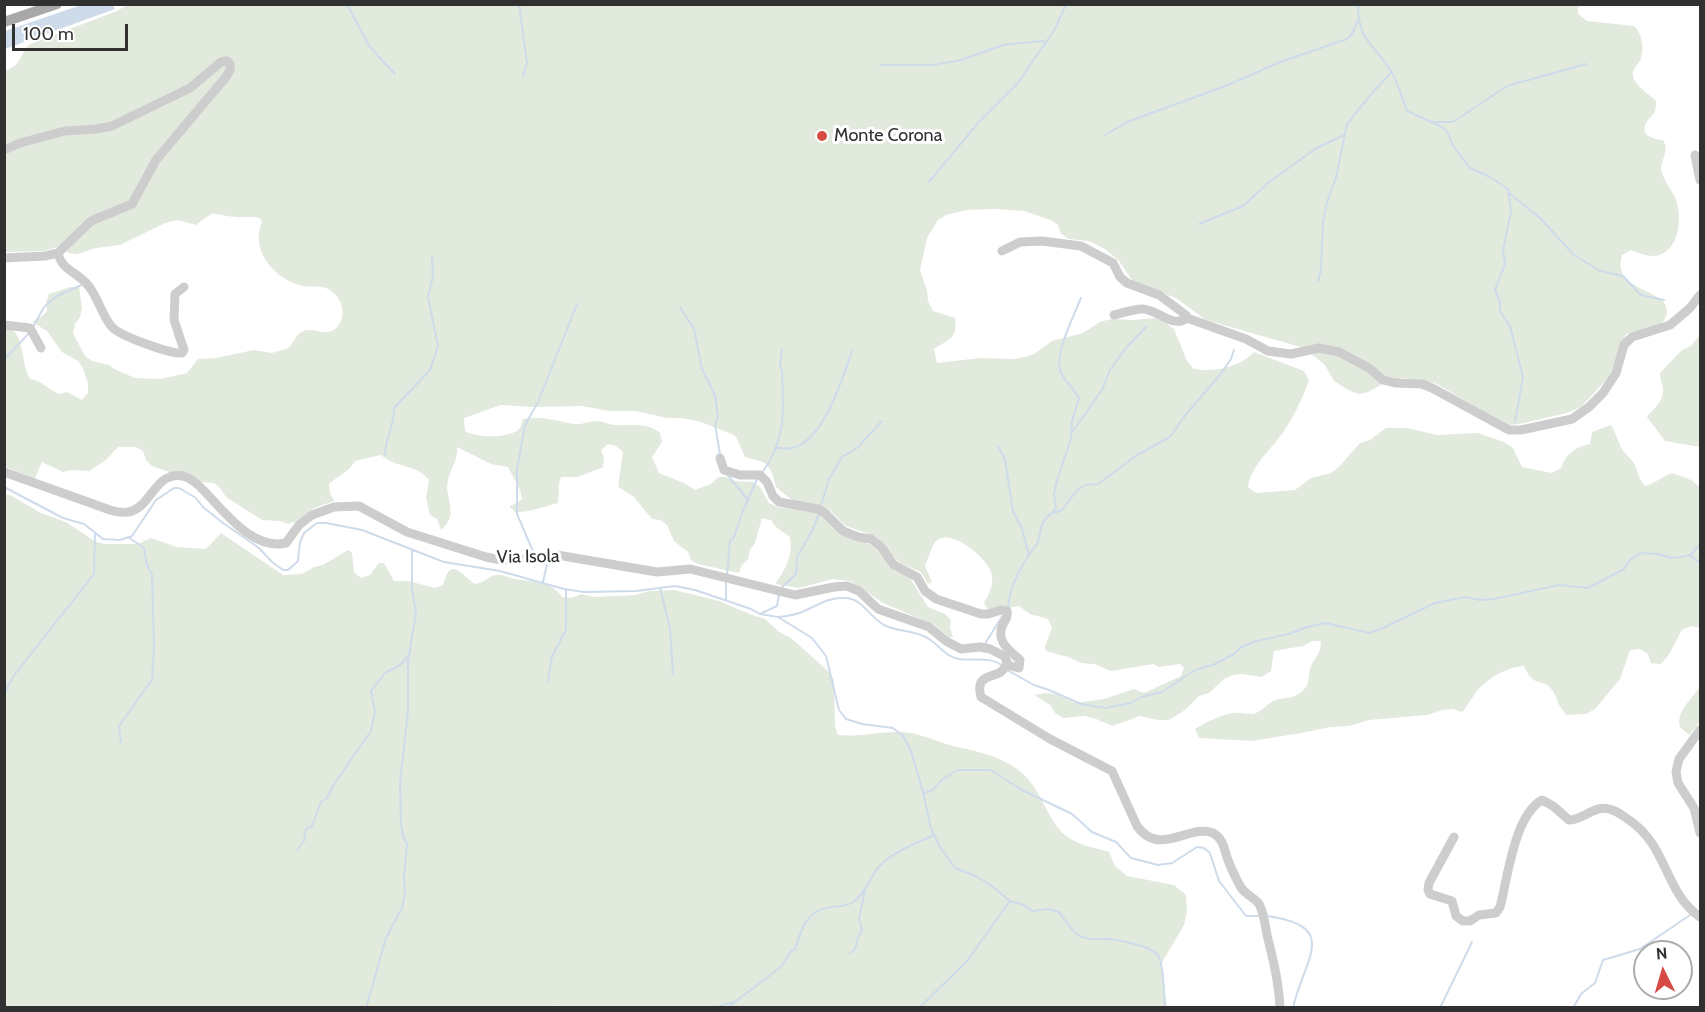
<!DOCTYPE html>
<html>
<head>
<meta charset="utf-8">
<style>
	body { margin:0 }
	#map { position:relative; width:1705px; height:1012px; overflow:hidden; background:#fff; font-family:Cabin,sans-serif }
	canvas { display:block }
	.frame { position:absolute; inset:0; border:6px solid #303030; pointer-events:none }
	.north { position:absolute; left:1633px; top:940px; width:60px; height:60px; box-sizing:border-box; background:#fff; border:2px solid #acacac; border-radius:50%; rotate:355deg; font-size:16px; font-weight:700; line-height:24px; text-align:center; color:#303030 }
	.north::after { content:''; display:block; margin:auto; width:21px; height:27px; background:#d64b43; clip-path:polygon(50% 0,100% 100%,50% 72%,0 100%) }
	.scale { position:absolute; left:12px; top:24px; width:116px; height:27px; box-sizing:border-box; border:3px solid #303030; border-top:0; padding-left:8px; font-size:18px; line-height:21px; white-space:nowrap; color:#303030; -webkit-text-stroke:4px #fff; paint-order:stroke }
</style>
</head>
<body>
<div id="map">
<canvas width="1705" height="1012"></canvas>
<div class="frame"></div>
<div class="north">N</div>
<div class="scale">100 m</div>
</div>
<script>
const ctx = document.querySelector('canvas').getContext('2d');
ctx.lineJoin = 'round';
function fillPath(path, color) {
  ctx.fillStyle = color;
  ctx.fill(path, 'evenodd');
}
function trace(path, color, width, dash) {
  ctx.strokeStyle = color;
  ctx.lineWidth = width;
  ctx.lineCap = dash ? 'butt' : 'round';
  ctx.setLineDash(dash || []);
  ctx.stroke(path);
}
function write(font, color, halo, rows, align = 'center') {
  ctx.font = font + ' Cabin,sans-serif';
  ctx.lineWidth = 6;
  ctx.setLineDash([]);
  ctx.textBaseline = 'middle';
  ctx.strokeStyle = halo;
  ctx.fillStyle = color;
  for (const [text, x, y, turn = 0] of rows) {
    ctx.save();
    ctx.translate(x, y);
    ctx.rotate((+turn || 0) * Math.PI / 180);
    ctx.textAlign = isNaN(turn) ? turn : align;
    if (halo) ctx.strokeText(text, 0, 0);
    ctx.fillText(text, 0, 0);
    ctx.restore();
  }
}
fillPath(new Path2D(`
	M127,5H1582L1578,8V14L1587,21L1634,26C1642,33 1644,48 1641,58C1639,65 1631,69 1633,76C1635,86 1649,94 1656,101C1656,104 1656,108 1655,111C1653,115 1648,119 1646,123C1640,136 1653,139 1663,140C1670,151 1661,159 1661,170C1664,181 1672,190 1676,200C1682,218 1680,248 1659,255C1650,258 1639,253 1631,250L1622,255C1614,284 1642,286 1660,299C1670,305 1669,320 1658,325C1648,329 1637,330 1626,334L1609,377L1581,407L1567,413L1519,424L1507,425L1435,383L1403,378L1384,383L1368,392L1359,394L1350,391L1334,381L1325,365L1304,348L1206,320L1176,298L1134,283L1119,261L1105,249L1089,241L1069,239L1061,234L1058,225L1051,220L1024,211L995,209L966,210L946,215L938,220L927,238L920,270L927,291L928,301L933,311L955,318C958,338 949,339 934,349L937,363L980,358L1014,359L1025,357L1034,354L1052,341L1083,333L1100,322L1111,319L1133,320L1155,318L1165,322L1174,329L1187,361L1194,369C1215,372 1239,368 1254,352L1304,371L1309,380C1304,396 1291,422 1281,435C1269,452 1251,466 1248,487L1256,493L1295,490L1311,478L1331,473L1339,467L1360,443L1370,440L1386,428H1407L1437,435L1478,433L1504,442L1513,448L1522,467L1552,473L1561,468C1566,454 1575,447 1590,444L1592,432L1611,425C1617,434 1618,444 1624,452C1628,457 1634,461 1636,468C1639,476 1639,479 1645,486C1655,483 1662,477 1672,473L1691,480L1700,487V628L1691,626L1682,630L1668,656L1661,664L1651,663L1648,654L1640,649L1630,650L1620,679L1595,709L1586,714L1567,715C1557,706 1559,700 1552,690C1544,677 1534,690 1524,666C1506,667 1484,680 1474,695C1470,701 1467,706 1462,712L1453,709L1443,710L1427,715L1369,720L1349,726L1330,727L1301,733L1252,741L1199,738L1195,729C1204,723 1223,714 1233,713C1240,712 1246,714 1252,714C1262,713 1267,703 1276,700C1287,697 1297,699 1305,688C1310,683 1308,673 1311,666C1316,655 1321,654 1321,641H1312L1303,646L1274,651L1271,671L1262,677L1242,674L1233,675L1224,679L1209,693L1199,696L1185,710L1169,720H1159L1140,716L1112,726L1094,718L1084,716L1064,718L1055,713L1050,705L1034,695L1046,693L1056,694L1075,703L1104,699L1134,689L1144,693L1181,676L1184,668L1180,664L1159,667L1153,664L1111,671L1094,664L1081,663L1068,657L1046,651L1045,646L1052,628L1048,619L1030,614L1019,606L989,611L984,603C989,594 995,584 991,572C986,558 952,527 936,541C933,544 927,561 925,566L932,582L928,584L921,572L900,563L875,536L846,526L830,510L816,505L793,501L776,487L772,473L767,465L763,462L745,457L736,437L732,434L701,422L682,418H667L636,411H610L581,406L533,407L501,405L464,418L465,431C476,438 511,439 520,428C521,426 522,421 523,419C540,415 557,421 574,424C581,425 590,421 597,421C603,421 609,425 615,425C632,426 646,422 660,433L662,442L652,457L659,473L684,483L695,490L711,484L718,477H726L735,481L753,482L760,487L769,503L777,507L815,512L823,515L840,533L869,544L876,549L893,570L910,578L928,607L945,614L951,620L950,628L953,637H949L935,625L883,603L850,581L833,579L799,588L775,584C786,569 793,556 790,537L776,527L771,520L762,518L755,543L750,550L748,559L742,565L739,573L698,564L691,560L688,552L674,541L667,525L660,520L652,519L633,496L618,487L623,452L616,446L608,444L601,450L604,458L603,467L578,477H561C557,486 560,493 558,503C543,507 531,512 515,512L509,506L515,504L522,499L520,490L508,467L491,464L457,447C458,460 451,468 448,480C443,497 461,513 441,530L437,519L430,515L426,498L429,480C420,469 411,468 398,464C392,463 386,458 380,455L355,461C350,471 338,476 329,484L330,493L334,501L314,508L297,521L288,524L280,521L262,520L226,497L220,488L214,483L201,482L186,474L169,472L152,466L146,460L143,451L136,447H118L106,460L89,471L71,470L63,472L42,462L35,478L5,467V329L13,330C25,343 21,363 30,379C43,381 48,390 60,394L67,392L82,400L88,393V384L83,368L78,361L62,352L47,331L32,322L41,317L47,311L46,302L49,294L70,287H79L82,309L80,317L75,324L73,333L85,356L92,361L109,365L114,369L135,378L161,379L187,373L198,359L216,358L254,350L272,353L289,348C292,344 296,336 300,333C311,324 327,340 338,326C348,314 341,294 326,288C318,285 307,288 299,285C273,277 250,250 262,222L260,218C252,216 244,218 236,217C212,216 218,207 196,225L178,220L165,223L120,245L96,248L77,254L68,253L64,245L44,251L5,252V71C22,65 19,55 30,44L117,11Z
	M1700,335V447L1665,441L1647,417C1652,410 1663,402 1663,392C1664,388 1660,381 1660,373L1682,350L1691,346Z
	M6,495H10L41,513L66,522L96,542L105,544H138L151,538L177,547L206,549L221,533L283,575L302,574L314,567L323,565L348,550L352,553L354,572L361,578L370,575L379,563H384L394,581H408L435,588L443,585C451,554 462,576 475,584C486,582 489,576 496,575C502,574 509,578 515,579C532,582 552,581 562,597L572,598L581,594L594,597L635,595L650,591L674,590L719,601L752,615L765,619L779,632L791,638L829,672L834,680L835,726L838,735C859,737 881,731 902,732C917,733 932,739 946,744C972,751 1000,754 1022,773C1042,790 1048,822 1066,836C1078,845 1095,848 1109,852L1115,866L1127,876L1174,885L1186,895L1187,911L1184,925L1161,964L1167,1007L561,1008L558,1005L549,1008L5,1007Z
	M1700,686V722L1689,735L1680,727C1676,710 1692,700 1700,686Z`), '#e2e9dd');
fillPath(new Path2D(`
	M81,5H113L115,9L5,49V31Z`), '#cedbea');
trace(new Path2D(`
	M347,4L369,46L395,74
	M519,4L527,63L523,77
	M1358,4C1358,43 1374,43 1391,71C1398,83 1402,98 1407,111L1440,126L1447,131L1453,146L1470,168L1490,177L1508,189L1511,211L1503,250L1505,264L1495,290L1500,302V311L1510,326L1523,377L1515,422
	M880,65H933L961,60L1003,45L1042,41L1046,43
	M1434,122H1453L1507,86L1586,64
	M1105,135L1127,122L1228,85L1280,62L1347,39L1352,34L1358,20
	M929,182L978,123L1018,83L1055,29L1066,4
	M1509,193L1540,218L1574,255L1600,271L1623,276L1641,295L1664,300
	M1199,224L1243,206L1268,183L1315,149L1344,135
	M1318,281L1321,270L1323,222L1327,202L1336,178L1347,124L1372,93L1392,72
	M680,307L694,329L702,369L715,395L718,416L715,425L720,454
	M33,327L44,307L57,296L84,284
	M4,360L30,332
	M1073,431L1102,390L1110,370L1126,348L1147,326
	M998,446L1005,459L1013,511L1022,529L1029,555
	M777,448C782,448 787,449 792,448C824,441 842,379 852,351
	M385,455C385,438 395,425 394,408L430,370L438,346L428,297L433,276L432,257
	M762,473C786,440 784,411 782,371L780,366L782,350
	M727,474L748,500
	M4,487L63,518L84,524L103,539L120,540L132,536L156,500L174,488H179L196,498L203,507L223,523L259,548L272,562L283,570H288L298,561L300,542L304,533L317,523H326L362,530L444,562L500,571L564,589L584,592L636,591L675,586L695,590L751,609L760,614L778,617L812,638L826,656L839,710L846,719L862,724L893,728L904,737L911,751L923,792L931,829L940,847L955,868L976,876L989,884L1010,901L1024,905L1032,911L1049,909L1059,912C1065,920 1071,931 1080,936C1091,941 1098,939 1108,939C1119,940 1154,946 1159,957C1164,968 1164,995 1165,1008
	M821,506L829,479L842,457L857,448L882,421
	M1054,513L1062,510L1077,490L1085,485L1098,484L1137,455L1170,437L1187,413L1220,375L1231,359L1234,350
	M535,556L517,514V469L525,425L538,402L577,304
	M1690,556L1700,562
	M537,561L539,564H547L543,582
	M727,576L730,541L734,537L742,513L758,477
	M660,588L670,628L673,674
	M780,589L796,574L797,557L812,531L819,514
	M726,600V581
	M1008,608C1010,584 1022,564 1036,545C1041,539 1039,529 1043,523C1046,517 1052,513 1056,509L1054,493L1057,480L1071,439L1072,421L1079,398C1074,388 1063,380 1060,370C1055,353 1074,315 1081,298
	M760,614L777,606L779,595
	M779,617C787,616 795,615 802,612C817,606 827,597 845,598C863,598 870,619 886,626C899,632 916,630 929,639C940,646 946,657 959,659C975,661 990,656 1003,666
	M986,646V642L1003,615
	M1007,670L1034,685L1049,690L1081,704L1105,708L1131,703L1141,697L1162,692L1195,670L1213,665L1234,654L1241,647L1256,641L1289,634L1307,627L1326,623L1369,633L1383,628L1435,603L1465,597L1480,600L1494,599L1559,585L1588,588L1624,569L1629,561L1640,553L1657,554L1672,558L1681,557L1691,555L1700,544
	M548,681L552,656L566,630V590
	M4,694L15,674L94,574L95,533
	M121,742L119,726L152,680L154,646L152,575L147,565L144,548L128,537
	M924,793L933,790L943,779L958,770H991L1020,789L1072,814L1092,832L1116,842L1131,858L1158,865L1172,863L1197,847L1204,848L1210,853L1219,881L1246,916H1261
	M297,850L304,841L306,829L312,826L321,802L327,798L334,784L371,731L375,712L371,691L385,673L400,665L410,654
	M1267,916C1342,926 1303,960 1293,1008
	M850,953L855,949L858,937L862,930L859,919L865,890
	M366,1008L386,938L402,908L405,892L404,877L407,844L403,836L401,824L400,783L408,711V661L416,614L412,587V550
	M713,1008L733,1002
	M727,1008L782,966L791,951L795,949C801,929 807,910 831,907C840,906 845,907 853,902C865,894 869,879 878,868C891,852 915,844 934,835
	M919,1008L967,961L1010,901
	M1440,1008L1472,942
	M1573,1008L1581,994L1595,983L1603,960L1640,949L1693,913`), '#cedbea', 2);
trace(new Path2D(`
	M4,150L20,143L65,131L96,129L112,126L190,88L221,62L227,61L230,64V70L226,77L156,160L132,204L91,221L58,253
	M1695,155L1700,180
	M1002,251L1020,242L1042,241L1081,246L1113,263L1120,277L1127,283L1159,295L1186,315L1187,318L1246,339L1268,351L1291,354L1319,348L1339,352L1369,368L1383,380L1395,383L1422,384L1432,388L1509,430H1521L1572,419L1589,407L1603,393L1616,373L1624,345L1632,337L1670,325L1690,308L1700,295
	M58,253C61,269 76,272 86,283C98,295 101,315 112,327C120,336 170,354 182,353L184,350L174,320L175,294L184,287
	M4,258L45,256L58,253
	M1114,315C1123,313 1133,309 1142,309C1158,309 1172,329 1187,318
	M4,325L30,328L41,348
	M720,458L724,470L740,475H760L767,482L773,496L779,502L818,509L825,513L843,531L858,537L871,539L881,547L894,565L917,577L925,591L936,599L981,614H988L1001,610L1007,611C1008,617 1006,619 1003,624C995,641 1009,650 1020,660L1019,668L1007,665
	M4,472L110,510C117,512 125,514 132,511C152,504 156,471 183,476C194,479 200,487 208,495C228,516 254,550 286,543L299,525L312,515L334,507L359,506L407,532L486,557L501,560H513L557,555L657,572L690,569L795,595L834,587L847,586L859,591L878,609L929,627L946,641L961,649L980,647L990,649L1004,656L1007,662C1003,683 973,668 981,697L1050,739L1112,771L1137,826C1160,858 1190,823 1213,833C1224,839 1224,850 1228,860C1230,866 1239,885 1242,889C1247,895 1255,898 1259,904C1264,913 1265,925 1267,935C1273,959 1279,983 1280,1008
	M1700,730L1679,759L1676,772L1678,783L1694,808L1700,833
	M1454,837L1429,883L1428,890L1430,894L1452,901L1456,916L1463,921H1470L1479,915L1496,913L1500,907C1508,877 1514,816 1542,800L1553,806L1569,820C1583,820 1594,805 1609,809C1616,810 1623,816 1629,820C1668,846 1664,892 1700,917`), '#cdcdcd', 9);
trace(new Path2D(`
	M4,22L57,4`), '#a8a8a8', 10);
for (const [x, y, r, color] of [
	[822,136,6,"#d64b43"]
]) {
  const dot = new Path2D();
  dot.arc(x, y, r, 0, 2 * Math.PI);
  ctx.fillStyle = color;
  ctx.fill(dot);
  trace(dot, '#fff', 2);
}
write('18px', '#303030', '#fff', [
	["Monte Corona",834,136]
], 'left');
write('18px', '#303030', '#fff', [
	["Via Isola",528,557,-1]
]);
</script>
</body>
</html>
